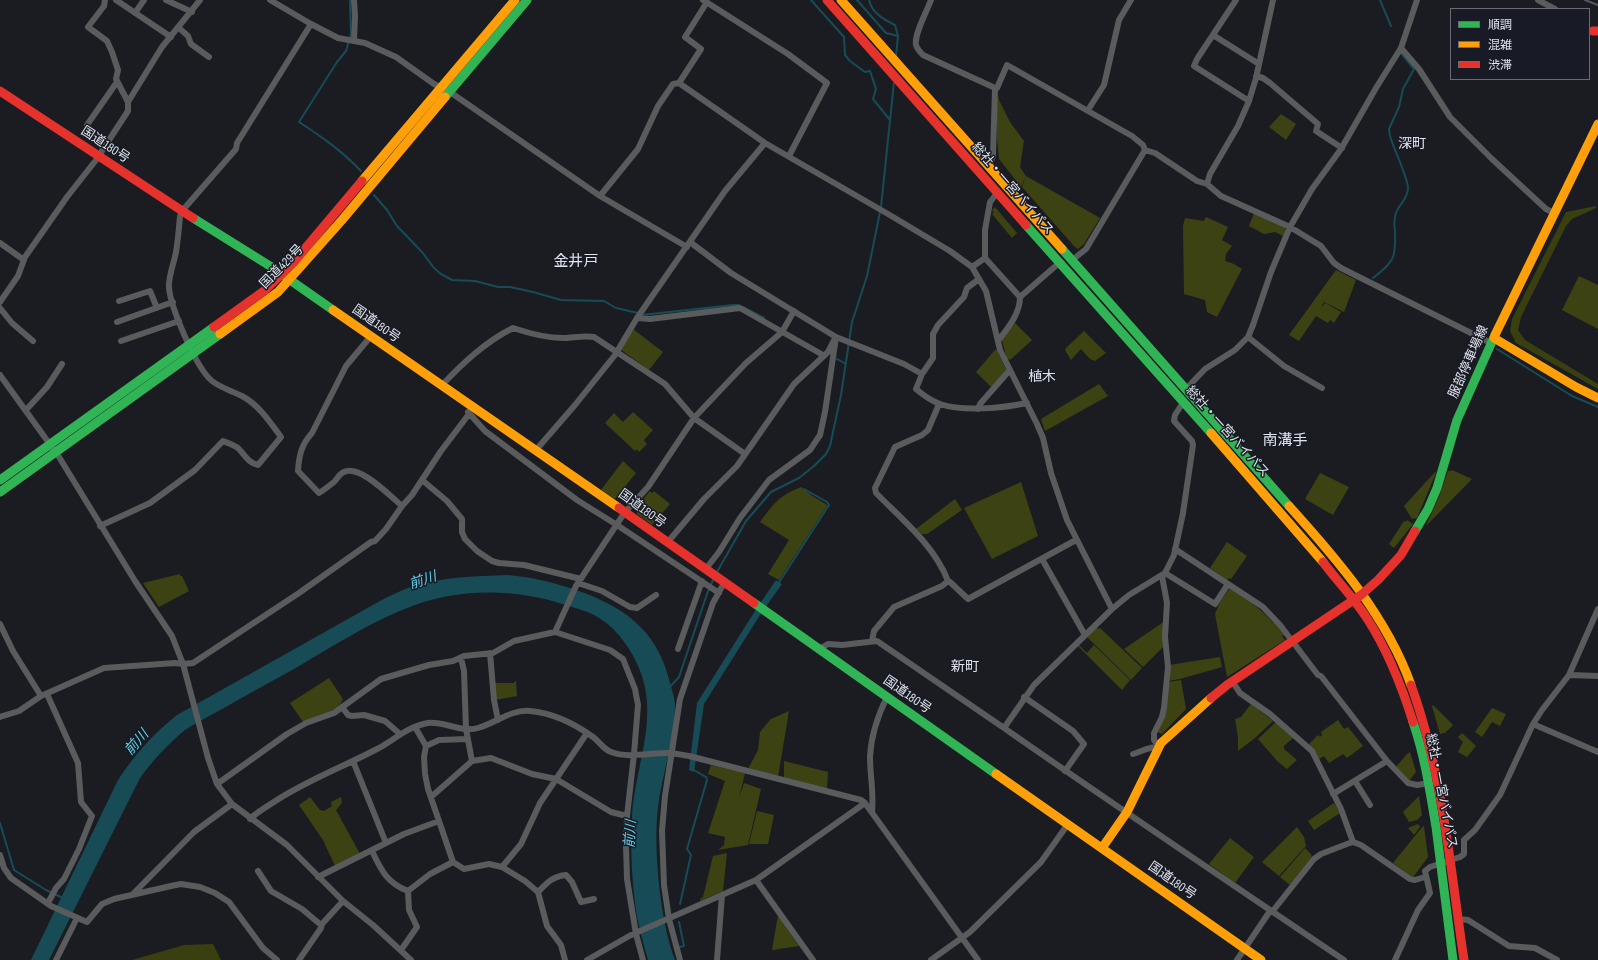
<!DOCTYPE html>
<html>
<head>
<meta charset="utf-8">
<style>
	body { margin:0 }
	#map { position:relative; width:1598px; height:960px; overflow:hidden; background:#1b1c22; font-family:"Sofia Sans Condensed","Noto Sans JP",sans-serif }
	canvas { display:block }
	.legend { position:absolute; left:1450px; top:8px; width:140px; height:72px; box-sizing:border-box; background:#181b25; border:1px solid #686b74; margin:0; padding:5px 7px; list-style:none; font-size:12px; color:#e1e4eb }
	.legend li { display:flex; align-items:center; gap:8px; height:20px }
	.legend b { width:20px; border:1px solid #686b74 }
</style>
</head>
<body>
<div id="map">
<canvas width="1598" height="960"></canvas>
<ul class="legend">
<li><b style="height:5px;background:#30b455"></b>順調</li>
<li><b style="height:5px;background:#ff9f0a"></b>混雑</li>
<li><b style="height:5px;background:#e5322d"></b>渋滞</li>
</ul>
</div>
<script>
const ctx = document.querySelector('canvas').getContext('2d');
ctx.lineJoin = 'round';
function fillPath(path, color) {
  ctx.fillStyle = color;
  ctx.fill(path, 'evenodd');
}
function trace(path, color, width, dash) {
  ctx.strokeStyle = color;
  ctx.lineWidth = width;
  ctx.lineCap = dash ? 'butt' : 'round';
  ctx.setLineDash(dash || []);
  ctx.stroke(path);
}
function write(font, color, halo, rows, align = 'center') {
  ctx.font = font + ' "Sofia Sans Condensed","Noto Sans JP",sans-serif';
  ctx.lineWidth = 3;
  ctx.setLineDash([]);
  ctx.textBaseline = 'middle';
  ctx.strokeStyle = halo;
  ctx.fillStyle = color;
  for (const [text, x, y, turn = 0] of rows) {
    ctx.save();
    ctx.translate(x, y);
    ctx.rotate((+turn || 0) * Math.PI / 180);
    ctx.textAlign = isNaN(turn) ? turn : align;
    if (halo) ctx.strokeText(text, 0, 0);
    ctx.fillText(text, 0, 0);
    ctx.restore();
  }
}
fillPath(new Path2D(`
	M998,94L999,100L1010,122L1024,141L1020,167L1026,176L1021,187L999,159L997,139V99Z
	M1281,114L1296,124L1286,140L1269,127Z
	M1026,176L1100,218L1084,244L1078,249L1074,246L1022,187Z
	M995,207L1017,233L1012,238L992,214L994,213L992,210Z
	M1254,213L1286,227L1283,236L1275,232L1264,234L1249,226Z
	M1206,217L1228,227L1222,240L1232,246L1226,254L1225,261L1234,264L1242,269L1217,317L1207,312L1205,300L1184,294L1183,226L1185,218L1204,221Z
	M1336,270L1356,280L1344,312L1324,302L1321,308L1325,303L1341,312L1334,323L1330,320L1328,323L1316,316L1299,341L1289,335Z
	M1579,276L1598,285V329L1562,310Z
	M1015,323L1032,340L1010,360L1009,359L1007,360L1002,340Z
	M633,329L663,352L649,370L620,349Z
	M1084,331L1106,353L1095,361L1090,359L1081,349L1071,360L1065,350L1066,348Z
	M996,349L1007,371L992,388L976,372Z
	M1099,384L1108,396L1045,431L1041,419Z
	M633,412L653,430L644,440L647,444L639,452L637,449L635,451L605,423L614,413L623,422Z
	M623,461L636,473L615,499L601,490Z
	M1452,470L1472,479L1426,526L1440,494L1448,471H1451Z
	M1435,472L1436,473L1417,518L1412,519L1404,506Z
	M1320,473L1349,487L1333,515L1305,499Z
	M1021,482L1038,536L992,559L964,508Z
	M801,487L811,495L827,505V506L779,580L768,574L789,540L760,522C774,503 779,496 801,487Z
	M650,491L652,493L654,491L670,504L652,525L637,514L636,508Z
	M955,499L962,510L927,534H922L916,529Z
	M1407,520L1413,524L1394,548L1389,544L1404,521L1406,522Z
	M1227,542L1247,556L1231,579L1229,578L1227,580L1210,568Z
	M180,574V576H182L189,591L159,607L143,583Z
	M1230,588C1246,599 1262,609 1273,623L1274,622L1284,635L1282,636L1285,640L1227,677L1215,614L1220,602Z
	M1165,621L1164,646L1143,667L1124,649Z
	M1097,627L1098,629L1100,628L1142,668L1131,680L1087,637Z
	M1078,644L1087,653L1094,645L1130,680L1122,690L1077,645Z
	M1220,657L1222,667L1180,679L1168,681L1169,665Z
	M329,678L343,699C337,714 316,716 303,722L290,703Z
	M1181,680L1186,709L1162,734L1157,732L1168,682Z
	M516,681L517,696L495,700L494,683H513Z
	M1251,704L1273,721L1255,738L1238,751V737L1235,719L1241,717Z
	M1433,705L1453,725L1445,733L1440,734L1432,706Z
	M1492,708L1506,714L1500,726L1492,722L1482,737L1475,732Z
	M789,711L778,777L748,769L758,750L760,732L771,719Z
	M1338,720L1344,729L1348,727L1363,746L1347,758L1343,754L1329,763L1324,756L1319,759L1309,744L1318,735L1320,737L1322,735L1321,732Z
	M1276,722L1293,738L1284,746V749L1297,760L1287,769L1278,762L1258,739Z
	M1462,733L1476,746L1467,757L1458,752L1463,742L1458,737Z
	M1410,752L1416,772L1409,781L1396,767L1406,755Z
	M784,761L828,772L827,789L784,778Z
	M711,765L745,773L739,798L744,783L761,789L748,845L718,850L724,845L725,837L708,833L725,781L708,774Z
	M1419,796L1422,815L1417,820L1409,822L1403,812Z
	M310,797L320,810L324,811L332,806L331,802L341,797L342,803L336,810L360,854L335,866L323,840L299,805Z
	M1334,803L1340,813L1314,830L1308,821Z
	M757,811L774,815L768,844H749Z
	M1418,824L1420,827L1414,835L1408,828Z
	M1423,826H1424L1428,857L1414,876H1411L1393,863Z
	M1297,827L1304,837L1306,846L1279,876L1262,862Z
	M1230,838L1254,857L1235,883L1209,864Z
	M1305,848L1311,854L1312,858L1290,885L1280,877Z
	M727,853L723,891L700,901V899L703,897L713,856Z
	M778,915L799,946L772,950Z`), '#3d4213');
fillPath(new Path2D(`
	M1596,206V208L1572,219L1566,226L1521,317L1518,330L1525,340L1598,384V389L1516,343L1510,331L1512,319L1566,212Z
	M213,944L221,960H132L184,945Z`), '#393f0f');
fillPath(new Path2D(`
	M508,575C531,577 552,582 573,589C621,605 656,628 669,679C671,688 675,697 675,706C675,740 662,774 658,807C653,848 660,921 675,960H648C644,946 640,931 637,917C632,884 630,849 632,816C635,766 660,717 639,668C632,651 618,630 602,620C592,612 578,609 566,605C512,587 453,588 402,610C361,627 324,652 285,674C265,685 244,696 224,708C211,715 197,722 185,730C168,744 153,760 140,778L49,960H31L118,780C136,753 152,735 177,715L380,601C389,596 398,592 408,588C440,577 474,576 508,575Z
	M776,580L782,584L760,615L704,704L694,772L689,770L697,703L755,611Z`), '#174c57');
trace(new Path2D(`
	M350,0L351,34L346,51L337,62L299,122C322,137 342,151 361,171
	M811,0L844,37L845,55L850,61L865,72L870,71L876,89L873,99L890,120
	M857,0L886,33L898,36
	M869,0C872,13 883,19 895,25L898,36L896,56
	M1380,0L1391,26
	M374,195L387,210L397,226L422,252L434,268L441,274L452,280L475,281L498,287H510L533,292L561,300L604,301L616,308L638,313L642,315L733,305H739
	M881,207L894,82
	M1373,278C1394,261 1396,259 1395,231C1394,225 1394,219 1396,213C1399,204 1408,199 1408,188C1407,175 1394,150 1390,136L1389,129L1399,107L1403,89L1414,69L1401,53
	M743,307L764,318
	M1497,349L1572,396L1598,407
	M837,359L846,364
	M717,572L746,521L771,492L799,478L814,466L826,454L830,446L841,395L852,322L867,276L880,212
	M778,584L829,505L827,502L804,489
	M669,688L679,677L707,594L713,580
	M0,823L14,870L46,890L63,898
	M680,904L691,855L687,849L707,780L706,777L692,769
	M679,922L684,946L680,947`), '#174c57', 2);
trace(new Path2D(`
	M116,0L171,37
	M166,0L192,12
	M270,0L311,24L338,38L365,43L396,57L434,84L450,92L600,196L687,247
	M354,0L355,16L354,41
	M703,0L788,54L827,83L789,156
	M931,0C927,11 914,34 916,45C917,49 920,52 923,55L993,87L995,89
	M1236,0L1197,59L1194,66L1249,101
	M1538,0L1555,9
	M135,13L144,0
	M179,28L188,36L191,44L209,57
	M1213,35L1259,64
	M1401,48L1419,69L1450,117L1492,159L1546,209L1554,213
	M1256,76L1263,78L1270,83L1318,124L1316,131L1342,148
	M679,83L765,143L888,214L950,251L972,267L986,291L1000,350L1037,424L1043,438L1051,473L1067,520L1112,609
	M128,102L162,47L200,0
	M1088,110L1104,85L1119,20L1131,0
	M87,125L117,82
	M989,167L993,156L995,89L997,88L1007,65L1132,136L1143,145L1145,150L1155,153L1197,181L1207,184L1221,196L1290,227L1321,246L1334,263L1341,268L1491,343
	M1207,184L1210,174L1238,126L1249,101L1256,78L1273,0
	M600,196L638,149L658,106L673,84L679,83L701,49L685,37L707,2
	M690,242L731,273L836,337L904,364L922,374
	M0,243L24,260
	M985,258L1020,297
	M1071,261L1086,249L1145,150
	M972,267L985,258V230L990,202L998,192
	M979,279L967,288L964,297L938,325L933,334V358L922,374L916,389C923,395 932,401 940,404C963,412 1003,408 1027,403
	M119,301L150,291L157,308
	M0,302L18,276L25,257L67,197L96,160L128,111V102L116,79L118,70L112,52L107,41L88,27L104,6L105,0
	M0,308L12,323L33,341
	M637,318L650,319L740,308L823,355
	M117,322L173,302
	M371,336L346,366L312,433C301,445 299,456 298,471L319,493C324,490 329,486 334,482C337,479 339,475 342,473C358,462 390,496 402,506L412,495L441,451L469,414
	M1248,337L1284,366L1322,388
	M121,341L179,321
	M998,341C1008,328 1020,314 1020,297L1059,263H1062
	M0,375L59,457L135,581L172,636L183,664L208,758L217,784L232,804L287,845L343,901L373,925L411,960
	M442,385C463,363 485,342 513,328C528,333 547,338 563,338C573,338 584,335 594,337L665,384L694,418L745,454
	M1185,390L1205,369L1235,350L1248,337L1253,325L1271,272L1290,227L1312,189L1341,149L1376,88L1401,48L1417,0
	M939,404L928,430L922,435L895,447L875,488L876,493L880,497C905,522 935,547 948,581L950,582L968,599L1076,540
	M978,409L980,404L1009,371
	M26,410L47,387L62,364
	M468,412L485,431L577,500L617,525L719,593
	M536,450L575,405L615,355L637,318L725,191L765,143
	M422,480L447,501L462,519V532L465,539L477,551L492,561L499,563L524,565L581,579
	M100,526L150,503L195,470L223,441C228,443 234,445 238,448C245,455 248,463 258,465L281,437C270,422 259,405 242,396C232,391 221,388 212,381C196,368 171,308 169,288C168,277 174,263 176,252C178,240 179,228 180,216L182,211L236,149L237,143L311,24
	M667,543L704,499L737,466L794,384L828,352L834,340
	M1175,549L1263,607L1280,625L1318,675L1321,676L1387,761L1408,783L1417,785L1429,783
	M1042,559L1085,635
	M705,570L719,552L740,518L769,480L810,450L820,435L825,412L836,337
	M1165,573L1215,604L1228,584
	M578,583L602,591L630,607L637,608L656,595
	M0,624L13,651L41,696
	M555,632L576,586L625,512L648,487L694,418L746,363L782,332L794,311
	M872,641L874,631L894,607L942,586L948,581
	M678,649L702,581
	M819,649L828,644L842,645L877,641L1004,728L1034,685L1112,609L1129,595L1165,573L1174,555L1183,513L1193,445L1192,441L1174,421L1175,415L1184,401
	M490,653L494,700L498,720
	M461,658L464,671L466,729L472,761
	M1569,675L1598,676
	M1232,681L1240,693L1270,714L1312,751L1341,809L1353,842
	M47,694L78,763L81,802L92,816L79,849L64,879L56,888L48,903
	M1024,697L1073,731L1084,744L1065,771
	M342,707L348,715L352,716L364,715L385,721L400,734
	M0,717L19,711L41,696L104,668L175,663L183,664L193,663L299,593L371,542L375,541L386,529L402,506
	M1533,724L1598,752
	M415,727L426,746L424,757L425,774L428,789L439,821
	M1004,728C1117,807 1230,883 1344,960
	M426,746L439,740L468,739
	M1159,747L1154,740V733L1162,717L1164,708L1168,667L1165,637L1167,603L1162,576
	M1133,754C1143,751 1150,746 1159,747
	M353,761L386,843L404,834L439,821L453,862L464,869L489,864L502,867L521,844L540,803L587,733
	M1355,781L1370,805
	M217,784L287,734L306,723L334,713L381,679L429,665L453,661L464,656L493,653L514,641L555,632L610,650L623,659L635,689L638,705L634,754L627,816L626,846L627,879L636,934L643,960
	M1333,794L1387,761
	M431,797L472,761L491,758L532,774L556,779L611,812L627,816
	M872,812C874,794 870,775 870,757C871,736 878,715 887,697
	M250,819C258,811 268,806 277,800C310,779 345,766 379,748C395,739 409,726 428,723C444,721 462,733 478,728C495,723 512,709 530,711C552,713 575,724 593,737C600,742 603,749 611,752C630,759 652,752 671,753C677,754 684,755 689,756L861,800L865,803L978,960
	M372,851C381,870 387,883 408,891
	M0,855L4,868L11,878L51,906L87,922L102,904L114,899L171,886L181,884L200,887L215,893L229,902L263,948L277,960
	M502,867L525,881L538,892L547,926L561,945L565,960
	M258,871L271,891L302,909L321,925
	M318,877L386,843
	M756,880L813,960
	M538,892C547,883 553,876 566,875L572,882L581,902L594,899
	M132,895L194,832L232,804
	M1272,912L1314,859L1321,854L1347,844L1353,842L1361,845L1410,879L1415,880L1425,877
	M1458,919L1468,920L1509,946L1535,948L1557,960
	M401,950L417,927L409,910L408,891L430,874L453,862
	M56,960L77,918
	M299,960L321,928L322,924L343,901
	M587,960L631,935L756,880L865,803
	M680,960L669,919L664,885L662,831L665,796L680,699L713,603L724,583
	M717,960L722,895
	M931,960L970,932L1041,862L1068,824
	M1237,960L1270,911
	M1395,960L1418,910L1430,893L1425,871L1430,867L1460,857L1464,854V840L1475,830L1500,795L1533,724L1542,710L1569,675L1598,609`), '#595b5c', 6);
trace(new Path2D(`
	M445,97L527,0
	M193,218L270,266L333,310
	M1026,225L1211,433
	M1062,249L1289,506
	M0,480L214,327
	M0,492L220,334
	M1415,531L1428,509L1437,488L1457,420L1495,335
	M754,603L996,774
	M1413,722C1425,757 1430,791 1436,827C1442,871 1447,916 1453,960`), '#30b455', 9);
trace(new Path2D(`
	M841,0L1062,249
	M362,181L515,0
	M333,310L619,508
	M220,334L278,292L342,220L445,97
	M1495,335L1598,124
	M1494,338L1576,387L1598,398
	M1211,433L1323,562
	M1289,506C1337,559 1387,617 1411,685
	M996,774L1261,960
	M1102,848L1127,812L1161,743L1211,698`), '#ff9f0a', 9);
trace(new Path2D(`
	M827,0L1026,225
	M1593,31H1598
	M0,91L193,218
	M214,327L264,291L293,263L362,181
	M619,508L754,603
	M1323,562C1337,581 1355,599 1368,620C1388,651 1402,687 1413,722
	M1411,685C1443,773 1450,867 1464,960
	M1211,698L1227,685L1361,595L1378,580L1401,555L1415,531`), '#e5322d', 9);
trace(new Path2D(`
	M1585,0L1598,5`), '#57585d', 2);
write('13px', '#e1e4eb', '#181b25', [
	["国道180号",105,145,33],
	["総社・一宮バイパス",1012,189,49],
	["国道429号",282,267,-45],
	["国道180号",376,324,35],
	["服部停車場線",1469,362,-66],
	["総社・一宮バイパス",1227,432,48],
	["国道180号",642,509,36],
	["国道180号",907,695,35],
	["総社・一宮バイパス",1441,791,79],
	["国道180号",1172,881,35]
]);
write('14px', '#e1e4eb', '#181b25', [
	["深町",1412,144],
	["植木",1042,377],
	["新町",965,667]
]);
write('italic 14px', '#61d1e7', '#181b25', [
	["前川",423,581,-18],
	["前川",137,743,-49],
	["前川",631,834,-86]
]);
write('15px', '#e1e4eb', '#181b25', [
	["金井戸",576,262],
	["南溝手",1285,441]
]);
</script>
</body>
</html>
